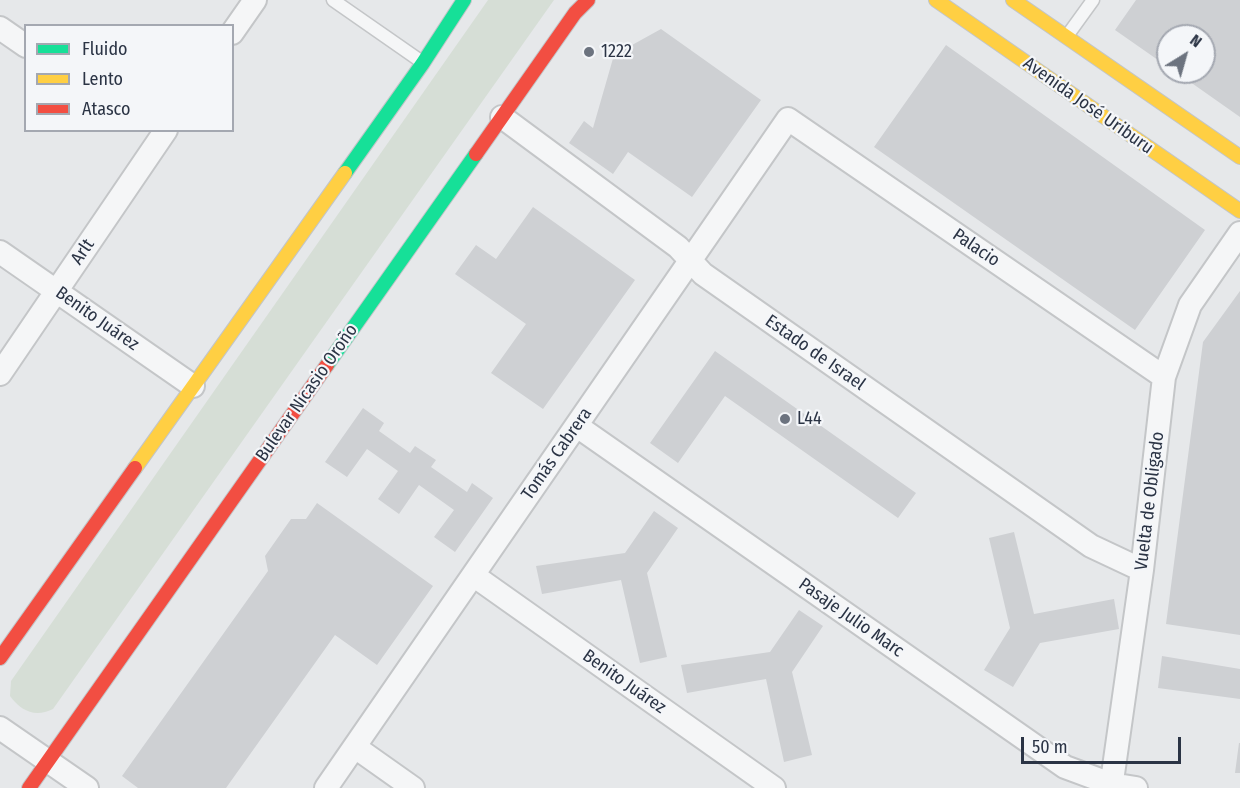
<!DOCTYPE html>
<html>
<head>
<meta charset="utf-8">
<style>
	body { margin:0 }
	#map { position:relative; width:1240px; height:788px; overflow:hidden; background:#e6e8ea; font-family:"Fira Sans Condensed",sans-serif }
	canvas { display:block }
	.legend { position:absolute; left:24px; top:24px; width:210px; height:108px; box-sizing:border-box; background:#f4f6f9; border:2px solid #a4a8b1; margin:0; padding:8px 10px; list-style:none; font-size:18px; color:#2b3445 }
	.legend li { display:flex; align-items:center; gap:12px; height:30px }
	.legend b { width:30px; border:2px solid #a4a8b1 }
	.north { position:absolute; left:1156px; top:24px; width:60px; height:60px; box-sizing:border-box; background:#f4f6f9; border:2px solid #a4a8b1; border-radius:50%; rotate:37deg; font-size:16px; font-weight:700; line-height:24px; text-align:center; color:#2b3445 }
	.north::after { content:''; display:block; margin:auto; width:21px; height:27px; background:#6c737f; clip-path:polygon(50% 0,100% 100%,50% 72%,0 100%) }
	.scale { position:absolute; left:1021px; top:737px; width:160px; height:27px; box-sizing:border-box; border:3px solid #2b3445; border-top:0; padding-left:8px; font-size:18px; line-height:21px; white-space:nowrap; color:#2b3445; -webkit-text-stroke:4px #f4f6f9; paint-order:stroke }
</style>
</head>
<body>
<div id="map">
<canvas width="1240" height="788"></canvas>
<ul class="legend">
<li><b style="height:8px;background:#16e098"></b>Fluido</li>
<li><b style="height:8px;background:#ffcf43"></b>Lento</li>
<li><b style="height:8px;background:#f24e42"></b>Atasco</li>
</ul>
<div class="north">N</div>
<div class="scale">50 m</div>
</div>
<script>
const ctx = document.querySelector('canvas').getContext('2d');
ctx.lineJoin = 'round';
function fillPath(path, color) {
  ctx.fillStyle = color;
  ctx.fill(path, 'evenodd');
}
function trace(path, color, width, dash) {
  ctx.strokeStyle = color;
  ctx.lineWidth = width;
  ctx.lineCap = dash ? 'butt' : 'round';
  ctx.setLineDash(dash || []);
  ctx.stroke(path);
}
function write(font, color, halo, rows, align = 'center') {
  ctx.font = font + ' "Fira Sans Condensed",sans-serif';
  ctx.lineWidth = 4.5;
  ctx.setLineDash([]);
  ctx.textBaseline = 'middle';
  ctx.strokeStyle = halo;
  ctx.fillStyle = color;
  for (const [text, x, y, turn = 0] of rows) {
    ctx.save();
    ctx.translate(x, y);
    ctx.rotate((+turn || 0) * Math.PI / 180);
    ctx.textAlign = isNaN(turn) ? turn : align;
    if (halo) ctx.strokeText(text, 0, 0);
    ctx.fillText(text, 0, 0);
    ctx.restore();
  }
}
fillPath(new Path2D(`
	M488,0H554L53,709C35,718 21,711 10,696L11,681Z`), '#d6ded6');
fillPath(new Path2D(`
	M1136,0H1240V117L1176,72H1204V36H1168V67L1115,30Z
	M661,29L761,100L692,197L628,152L613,174L569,143L584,121L593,128L614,55Z
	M946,45L1205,230L1135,330L874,147Z
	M533,207L635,280L543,409L491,373L526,324L455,274L476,245L496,259Z
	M1240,291V635L1166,624L1203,342Z
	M715,351L916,493L898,518L725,396L678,463L650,443Z
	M363,408L384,423L379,431L410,453L415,446L436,460L431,467L467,492L472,483L493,498L455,552L434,537L454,510L419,485L399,514L378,499L398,471L367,449L347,477L325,462Z
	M317,503L433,586L377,665L335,635L226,788H138L122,776L268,571L265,556L291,519H306Z
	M654,511L678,528L647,573L667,657L640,663L621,580L542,594L536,566L625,553Z
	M1014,532L1034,614L1114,599L1119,629L1040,643L1013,687L984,670L1010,628L989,538Z
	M799,610L823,626L792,672L812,755L784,762L766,679L687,693L681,665L770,652Z
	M1162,656L1240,669V699L1158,688Z
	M1239,743H1240V773H1235Z`), '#ced0d3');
const lane = new Path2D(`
	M333,0L422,62
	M1067,36L1093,0`);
const street = new Path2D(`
	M0,28L26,46
	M232,33L255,0
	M502,117L678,247L703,274L1091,546L1142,570
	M0,252L193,386
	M0,374L166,130
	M577,426L1065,767L1111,784L1136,788
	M473,575L774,788
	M0,728L87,788
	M355,747L413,788
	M326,788L788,119L1164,377
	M1111,788L1142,570L1164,377L1190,305L1240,233`);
const fast = new Path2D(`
	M345,173L423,63L464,0
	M327,365L476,154`);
const slow = new Path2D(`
	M936,0L1240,211
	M1013,0L1240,157
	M135,468L345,173`);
const jam = new Path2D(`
	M476,154L575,13L588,0
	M0,658L135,468
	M29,788L327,365`);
trace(lane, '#c4c6c8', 15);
trace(street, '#c4c6c8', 26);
trace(fast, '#c2c5c8', 16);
trace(slow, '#c2c5c8', 16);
trace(jam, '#c2c5c8', 16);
trace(lane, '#f5f6f7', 12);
trace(street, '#f5f6f7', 22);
trace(fast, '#16e098', 14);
trace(slow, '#ffcf43', 14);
trace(jam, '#f24e42', 14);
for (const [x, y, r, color] of [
	[589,52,6,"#6c737f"],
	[785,419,6,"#6c737f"]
]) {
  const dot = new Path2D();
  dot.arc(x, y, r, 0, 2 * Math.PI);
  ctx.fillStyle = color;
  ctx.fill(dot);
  trace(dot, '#f4f6f9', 2);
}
write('18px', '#2b3445', '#f4f6f9', [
	["1222",601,52],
	["L44",797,419]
], 'left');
write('18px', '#2b3445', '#f4f6f9', [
	["Avenida José Uriburu",1088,106,35],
	["Palacio",976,248,34],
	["Arlt",83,252,-56],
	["Benito Juárez",97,319,35],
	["Estado de Israel",815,353,35],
	["Bulevar Nicasio Oroño",307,393,-55],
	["Tomás Cabrera",557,454,-55],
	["Vuelta de Obligado",1150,501,-83],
	["Pasaje Julio Marc",851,618,35],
	["Benito Juárez",624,682,35]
]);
</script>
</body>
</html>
